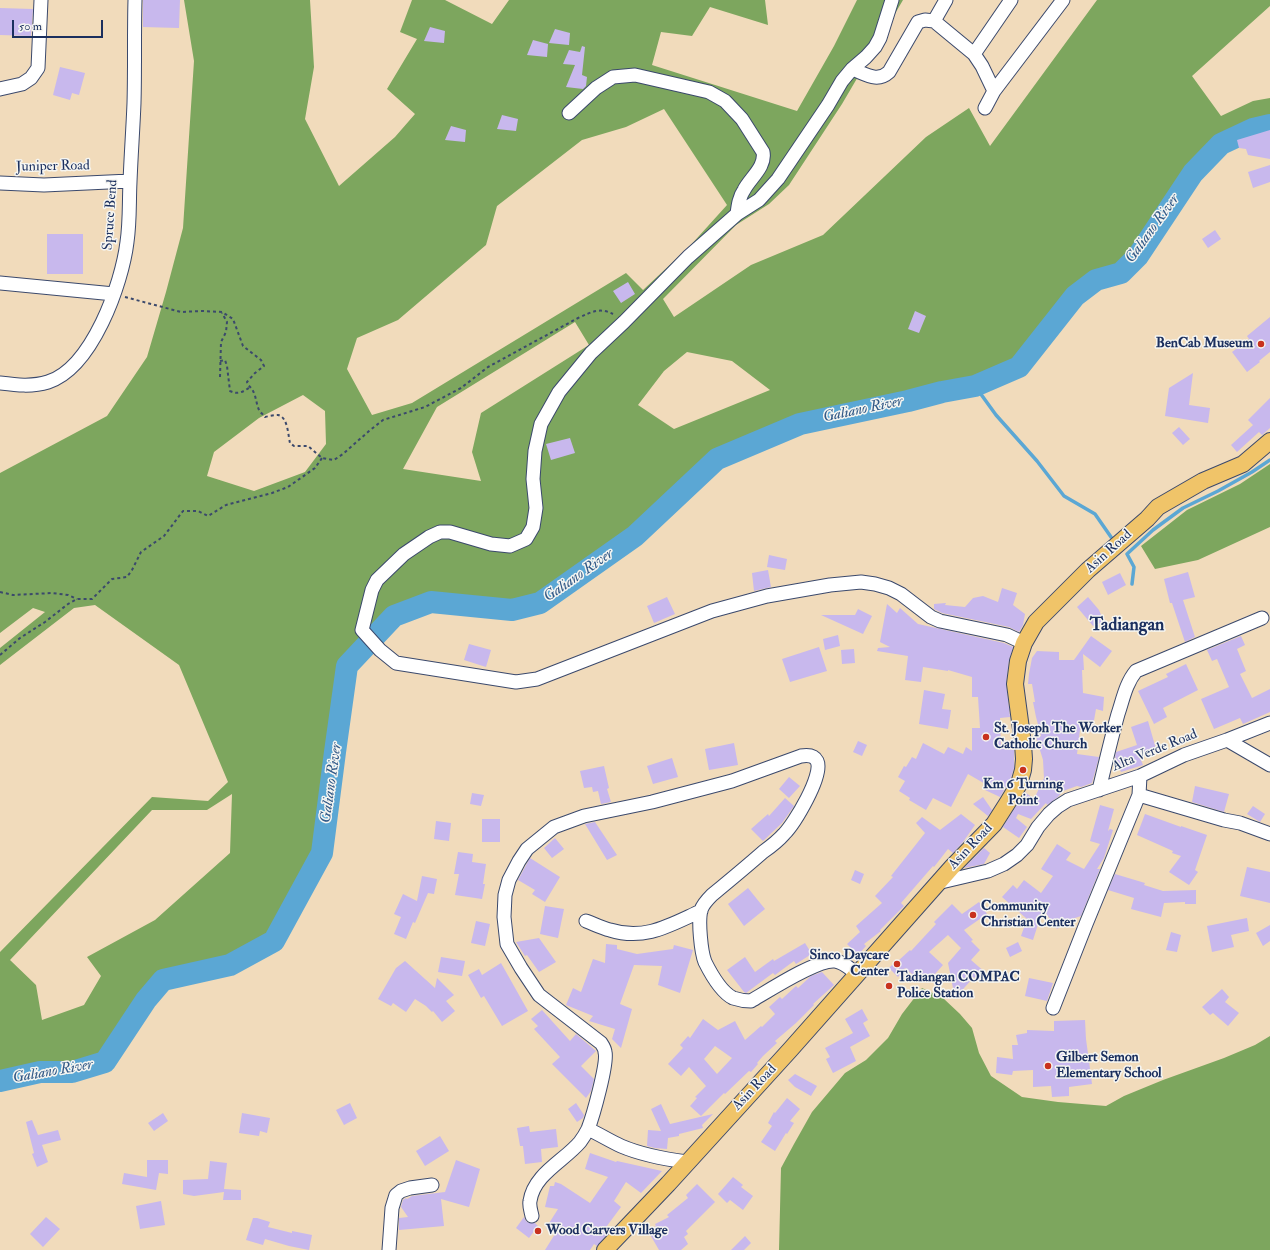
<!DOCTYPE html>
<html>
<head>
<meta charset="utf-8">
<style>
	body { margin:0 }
	#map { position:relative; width:1270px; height:1250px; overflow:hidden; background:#f1dbbb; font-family:"IM FELL Double Pica",serif }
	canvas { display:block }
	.scale { position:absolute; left:12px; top:20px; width:91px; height:18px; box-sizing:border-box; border:2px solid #1b2f5e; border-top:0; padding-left:5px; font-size:12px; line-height:14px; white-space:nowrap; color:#1b2f5e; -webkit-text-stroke:3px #f6f6f2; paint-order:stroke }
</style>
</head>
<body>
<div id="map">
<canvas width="1270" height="1250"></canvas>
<div class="scale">50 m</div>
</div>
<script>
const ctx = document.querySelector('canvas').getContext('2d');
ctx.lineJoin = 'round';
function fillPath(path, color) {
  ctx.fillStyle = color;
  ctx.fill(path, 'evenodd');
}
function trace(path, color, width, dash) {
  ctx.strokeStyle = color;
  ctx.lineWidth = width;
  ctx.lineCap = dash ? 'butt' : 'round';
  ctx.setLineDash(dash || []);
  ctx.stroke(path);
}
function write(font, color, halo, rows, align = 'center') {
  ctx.font = font + ' "IM FELL Double Pica",serif';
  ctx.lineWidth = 3;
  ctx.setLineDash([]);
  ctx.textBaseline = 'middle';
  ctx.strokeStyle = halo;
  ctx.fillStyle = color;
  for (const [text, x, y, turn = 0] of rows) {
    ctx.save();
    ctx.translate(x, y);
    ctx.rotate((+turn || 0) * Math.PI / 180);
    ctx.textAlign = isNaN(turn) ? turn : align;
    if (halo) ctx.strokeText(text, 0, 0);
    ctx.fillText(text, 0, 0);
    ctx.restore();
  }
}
fillPath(new Path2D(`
	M184,0H310L314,67L305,119L339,186L395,137L415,114L387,89L417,39L400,32L412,0H445L492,24L509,0H765L768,25L710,7L692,36L661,32L652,65L797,111L834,46L857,0H903L842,104L789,185L769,204L736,225L663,299L674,317L751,265L823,235L926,137L969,108L990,146L1097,0H1270V6L1192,76L1221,116L1253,101L1270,98V125L1253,129L1221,144L1193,173L1138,256L1121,273L1096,280L1075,296L1019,367L975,386L942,392L908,401L800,424L717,459L635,536L540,603L512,610L431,602L394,616L347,666L335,752L322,853L274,941L230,965L163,980L146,1000L105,1062L72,1072H40L0,1081V952L152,797L208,801L228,782L179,665L95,605L74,608L0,665V648L45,612L33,608L0,633V473L107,416L147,357L166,292L183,228L194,61ZM664,109L727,205L689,247L643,290L626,273L412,403L372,415L347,369L357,338L398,320L486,245L497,206L582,140L626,127ZM575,322L589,345L481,413L472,452L481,481L403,469L437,407ZM687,352L732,361L770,390L674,429L638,405L664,371ZM303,395L325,411L326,444L305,472L254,491L207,476L214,452L259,418ZM232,794L230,853L155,920L87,957L101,976L84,1005L42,1020L36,985L10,960L152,810H207Z
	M1270,464V527L1198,560L1155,569L1141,546L1187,510L1240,484Z
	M922,988L943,998L960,1014L972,1028L979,1053L991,1076L1022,1097L1058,1102L1106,1106L1124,1096L1163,1080L1224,1058L1255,1045L1270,1036V1250H779L781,1168L794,1144L812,1112L845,1073L866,1060L888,1038L902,1014Z`), '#7da65e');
trace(new Path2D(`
	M975,386L996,415L1037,461L1064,496L1095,514L1111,537
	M1132,584L1134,567L1127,554L1153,530L1183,508L1218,491L1252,472L1270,460`), '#5ba7d4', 3.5);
trace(new Path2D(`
	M0,1081L40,1072H72L105,1062L146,1000L163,980L230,965L274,941L322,853L335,752L347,666L394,616L431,602L512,610L540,603L635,536L717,459L800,424L908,401L942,392L975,386L1019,367L1075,296L1096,280L1121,273L1138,256L1193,173L1221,144L1253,129L1270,125`), '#5ba7d4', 22);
fillPath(new Path2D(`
	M143,0H180L179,28L143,27Z
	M0,8L33,9L31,36L0,35Z
	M430,27L445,31L444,43L424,41Z
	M555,29L570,33L569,45L549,43Z
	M533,40L548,44L547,57L527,55Z
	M582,46L585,47L582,75L587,77L586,86L583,89L566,87L575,65L563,64L569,50L580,52Z
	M60,67L85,73L79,95L72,93L70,100L53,95Z
	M502,115L518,119L516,131L497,129Z
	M451,126L466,130L465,142L445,140Z
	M1270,130V159L1248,155L1246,149L1239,148L1237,140Z
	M1270,165V182L1253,188L1248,172Z
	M1215,230L1221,239L1208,248L1202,239Z
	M47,234H83V274H47Z
	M628,282L635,294L621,303L613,291Z
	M915,311L926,316L919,333L908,329Z
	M1270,317V352L1259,361L1260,362L1247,372L1232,352L1249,339L1247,336Z
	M1193,373L1189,405L1210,408L1208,423L1165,416L1169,388Z
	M1270,398V428L1262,435L1259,432L1237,452L1231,445L1253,425L1248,420Z
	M1179,427L1190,439L1183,445L1172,433Z
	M570,438L575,453L551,460L546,444Z
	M769,555L787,559L785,570L767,567Z
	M768,570L771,587L754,591L752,573Z
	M1188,572L1195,597L1183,600L1195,637L1185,642L1172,603H1170L1164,579Z
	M1120,573L1126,585L1108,595L1102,582Z
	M1002,588L1017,593L1013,605L1025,614L1023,625L1019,632L1009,627L942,613L934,609V604L946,603L945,605L965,607L973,598L983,596L998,602Z
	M667,597L675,614L654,623L647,606Z
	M1088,597L1099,610L1104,622L1093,626L1077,607Z
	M887,604L897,613L900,608L918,624L1004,643L1013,647L1009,660L1006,683L1010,717L1000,718L1001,748L1014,750V768L1010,780L1000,797L985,790L987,785L968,774L951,807L933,798L926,810L909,800L910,798L899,791L905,781L898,777L904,766L906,767L912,757L916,759L923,743L944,754L948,747L963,754L966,747L972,751V728H980L978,697H972V677L948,670V671L923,667L921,682L905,680L908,656L877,651L878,648L890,647L880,642Z
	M858,609L872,616L863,634L821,615H855Z
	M838,635L840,646L825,650L823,639Z
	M1091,636L1112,651L1100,667L1083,654L1084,670H1082L1083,693L1104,697L1103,711L1096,709L1092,732L1080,730L1077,754L1099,757L1092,783L1081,787L1077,786L1063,791L1058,797L1047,805L1046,803L1031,819L1018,814L1016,818L1027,827L1019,838L1003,827L1025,792L1034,799L1044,778L1043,760L1036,737L1041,736L1036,717L1033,702H1035L1032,684H1028L1029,674L1032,658L1037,651L1059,652V660H1074Z
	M1241,636L1245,645L1237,649L1246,671L1240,674L1252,698L1270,689V712L1243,724L1240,718L1214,729L1201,699L1229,687L1217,659L1212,661L1207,650Z
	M469,644L491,650L486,667L464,660Z
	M819,647L827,671L790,682L782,659Z
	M854,649L855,663L842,664L841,650Z
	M1186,664L1198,690L1163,708L1167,717L1154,724L1138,691L1168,677L1166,674Z
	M924,690L945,694L942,709L951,710L948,729L919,724Z
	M1148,721L1156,749L1139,755L1143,765L1121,772L1115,757L1116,752L1137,745L1131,727Z
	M858,741L867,745L862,756L853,752Z
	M734,743L738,765L709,770L705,749Z
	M672,758L678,777L653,784L647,766Z
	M604,766L609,788L607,789L611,802L601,804L598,791L593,792L592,787L584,788L580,771Z
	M789,777L800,786L789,798L779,789Z
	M1195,786L1229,794L1224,812L1192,802Z
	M472,793L484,795L481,806L470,804Z
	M983,797L992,810L988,816L973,804Z
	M785,798L794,806L782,823L763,841L751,829L768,814L769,816Z
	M1100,805L1114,809L1108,831L1110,829L1113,830L1104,858L1097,869H1100L1081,916L1072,919L1057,929L1043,909L1033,940L1021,936L1027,919L1002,897L1013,885L1017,889L1024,880L1041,893L1053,876L1041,869L1057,844L1071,853L1066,860L1084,869L1100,844L1090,841Z
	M1253,806L1265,814L1260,822L1247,814Z
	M961,814L975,825L963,842L953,853L948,849L934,867L933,866L901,903L904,906L880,930L881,931L864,944L866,946L858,955L847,944L860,932L856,926L882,903L875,896L893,877L891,876L925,833L916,823L922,817L940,830Z
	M1145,814L1181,827V826L1207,835L1195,870L1198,872L1189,885L1169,872L1181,856L1172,853L1173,851L1137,835Z
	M482,819H500V842H482Z
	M436,821L451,823L449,841L434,839Z
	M595,822L617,855L607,860L585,824Z
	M555,838L564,849L552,858L544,848Z
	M984,848L990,853L984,864L964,868Z
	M458,852L473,854L472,862L486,864L483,884H485L482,899L455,895L459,874H454Z
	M530,858L560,877L545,902L532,894L535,890L518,880Z
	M1247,867L1270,872V903L1240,896Z
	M855,870L864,874L860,884L851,880Z
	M1115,874L1145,883L1144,885L1163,891L1196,890V904H1185V902L1164,903L1161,917L1131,909L1134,898L1108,890Z
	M422,876L437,879L434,894L428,893L415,923L413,922L406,939L394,934L401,917L394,914L403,894L417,901Z
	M748,888L765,909L744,926L728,904Z
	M979,902L987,914L964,930L973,940L971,941L980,950L971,960L986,973L978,981L974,977L955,998L948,963L961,948L948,935L929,952L943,965L927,983L920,977L918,979L905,968L898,977L889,968L897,960L898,961L910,950L911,951L936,924L934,922L952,904L962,914Z
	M545,906L564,909L558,938L540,934Z
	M1247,918L1249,931L1231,935L1234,947L1212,952L1207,926Z
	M476,921L490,924L485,946L471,943Z
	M1270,925V941L1263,946L1256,933Z
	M1171,932L1181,935L1177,952L1166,950Z
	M539,938L556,962L539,972L527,955L525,956L516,942Z
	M1018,942L1022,951L1010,957L1006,948Z
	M805,943L810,951V955L796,964L794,961L775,975L773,973L746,993L744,992L727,970L745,957L755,972L773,959L774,961Z
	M606,944L617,945V949L637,954L673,949L674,945L693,950L680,993L658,985L662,966L634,965L620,1004L632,1009L621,1048L612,1039L615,1029L589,1021L593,1016L566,1005L573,988L581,992L593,959L605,963Z
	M441,957L465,961L462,976L438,972Z
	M405,961L435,988L437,978L454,995L446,1001L455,1011L442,1022L433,1011L432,1012L426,1006L415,999L406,1012L393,1003L391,1006L378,999L396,968Z
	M501,963L528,1011L502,1026L484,996L481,998L468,975L479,969L482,975Z
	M822,972L834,985L813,1004L814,1005L796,1023L775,1041L777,1043L763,1056L757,1063L758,1064L751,1072L749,1071L725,1094L724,1093L701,1116L690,1106L697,1098L695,1097L706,1086L689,1067L681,1076L668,1064L683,1048L680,1045L688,1036L690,1038L703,1019L718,1030L735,1021L745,1040L761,1026L762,1027L775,1014L769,1007L780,997L782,999L796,986L798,988L811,976ZM715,1046L732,1058L717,1074L704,1059Z
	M1029,978L1053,983L1047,1001L1025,996Z
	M1222,989L1229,997L1225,1002L1239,1013L1228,1026L1213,1013L1210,1015L1202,1007Z
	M862,1009L868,1020L863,1023L870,1036L850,1047L856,1061L833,1073L826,1059L830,1057L825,1048L853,1033L845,1019Z
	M542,1010L570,1041L576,1034L596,1051L581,1066L594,1079L591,1091L586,1098L552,1064L560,1057L534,1029L538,1026L531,1019Z
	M1085,1020L1086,1039L1092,1084L1069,1087V1096L1052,1097L1051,1086L1033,1087V1070L1013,1071L1012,1075L996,1073L997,1057L1013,1059L1012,1045H1018L1016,1035L1027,1033V1030L1054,1031V1021Z
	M795,1074L817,1086L811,1096L795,1087L788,1080Z
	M787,1098L800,1109L790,1121L794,1123L787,1134L786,1133L775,1151L761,1142L772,1126L768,1123L774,1112L775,1113Z
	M350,1103L357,1118L344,1125L336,1110Z
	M576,1103L584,1115L583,1118L577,1122L568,1109Z
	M661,1104L670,1124L713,1114L702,1125L703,1128L679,1134V1136L668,1138L667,1149L655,1148L647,1146L648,1130L661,1131L651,1109Z
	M163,1113L168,1121L154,1131L148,1123Z
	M242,1113L270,1118L267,1133L260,1131L259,1136L239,1133Z
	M32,1120L38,1135L58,1130L61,1140L42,1145L48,1162L37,1167L32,1154L34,1153L26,1122Z
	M529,1126L530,1132L556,1129L558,1147L541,1149L542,1162L525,1164L523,1146H520L517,1128Z
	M440,1136L449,1151L425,1166L416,1151Z
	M590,1153L616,1162L617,1161L662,1171L641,1193L626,1182L614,1201L621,1207L604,1230L608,1233L597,1246L594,1244L590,1250H545L555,1234L546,1228L558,1209L545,1207L550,1186H554L555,1182L561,1184L590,1203L608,1177L585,1169Z
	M147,1160H168V1174L159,1173L156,1190L122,1184L124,1173L147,1177Z
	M456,1160L480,1169L469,1207L441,1199L444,1226L399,1230V1218L408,1217L401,1207L403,1200L406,1198L407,1199L412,1196L445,1192Z
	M210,1161L227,1163L224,1189L241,1190V1200H223L224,1192L194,1196L183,1194V1180L208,1179Z
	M733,1177L743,1185L741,1187L753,1196L743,1210L730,1200L727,1203L718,1194Z
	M697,1184L715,1202L686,1231L688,1234L684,1237L688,1244L681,1250H659L648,1231L656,1226L655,1224L669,1217L667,1215L688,1198L686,1195Z
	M161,1201L165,1225L140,1229L136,1206Z
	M46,1217L60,1229L43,1247L30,1234Z
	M524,1217L526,1221L529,1223H535L538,1226L529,1238L516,1228Z
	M253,1218H257L270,1222L268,1227L292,1233V1231L312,1235L309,1250L289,1246L265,1239L263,1245L246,1240Z
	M745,1236L751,1243L744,1250H731Z`), '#c8b8ed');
const minor = new Path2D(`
	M892,0L880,38L875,47L866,57L852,69L842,81L828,105L778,179L759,200L737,214L688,257L624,322L591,353L559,392L541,424L535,451L533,479L536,508L533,527L526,539L510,546L491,544L450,532H440L429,537L404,554L377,580L372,590L362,630L380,650L396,663L516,682L537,679L712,611L767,596L830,585L861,582L875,584L889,588L901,594L931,617L940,621L1007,635L1024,643
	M934,21L946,0
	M974,54L1011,0
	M852,69C866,74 877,83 889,72L918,22L925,20L934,21L974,54L982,66L994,91
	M0,89L22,84L31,78L38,68L41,0
	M985,108L994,91L1063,0
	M569,113L596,88L613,77L635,75L683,86L709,92L725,101L742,119L763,152C766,167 750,178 744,190C739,197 738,206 737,214
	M0,183L44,185L130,181
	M0,283L114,294
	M0,383C16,385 32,387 48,382C92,368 122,284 127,242C130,222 129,202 130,182C131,155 133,129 134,103C135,69 134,34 135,0
	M1227,740L1270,765
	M1099,790C1105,765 1111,739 1118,714C1123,699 1126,683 1136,671L1262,618
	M1139,795L1224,820L1240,823L1270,834
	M937,883L988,871L1004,864L1017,855L1027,845L1038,827L1049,814L1057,807L1068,800L1140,776L1184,755L1227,740L1270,723
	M586,921C594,924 602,928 610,930C645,941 670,925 701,911
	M1053,1008L1086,924L1139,795L1140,776
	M588,1129C599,1134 610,1141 621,1146C642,1155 664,1159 687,1162
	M532,1216C531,1211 529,1206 530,1201C534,1174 564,1161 580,1142C583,1138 586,1133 588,1129C593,1116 608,1063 605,1052C605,1049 603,1046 601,1043L539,995L521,968L507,944L504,917L505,895L509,880L519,861L527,849L554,827L584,816L652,802L732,781L801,756C807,755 814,755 817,761C824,775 794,824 784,834C778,841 770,847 763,852C746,867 729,881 712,895C707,900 703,904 701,910C698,921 701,952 705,962C711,974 721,992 733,998C739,1000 745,1001 751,1001C768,991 817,959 835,961C844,962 850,969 857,974
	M389,1250L392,1208L396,1195L401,1191L410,1188L432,1185`);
const major = new Path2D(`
	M605,1250L668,1184L790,1050L953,866L994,824L1008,802L1019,784L1023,770L1024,759L1023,744L1015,684L1018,661L1024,643L1036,622L1088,570L1147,519L1158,507L1203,481L1243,464L1270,441`);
trace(minor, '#3b496c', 15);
trace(major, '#3b496c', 18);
trace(new Path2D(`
	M125,297L181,312L202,311L222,312L233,319L243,346L261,360L264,366L255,373L247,382L248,385C257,392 255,403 260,412C260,412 265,416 265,417C269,416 274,415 278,415C288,417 288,435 290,443L294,446H308L322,458L334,460L343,454L369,431L383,420L425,407L461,388L488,367L578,318C592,312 599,307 613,314
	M220,361L225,360L227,366L230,391C238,395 243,392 250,387
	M220,377L221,342L226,332L227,322L222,313
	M0,592L13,595L52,593L68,595L77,599
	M0,655L20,638L45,622L68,604L77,599H92L112,579L127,577L132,570L141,552L164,536L183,511H198L208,516L226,505L272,493L288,487L315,468L322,458`), '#3b496c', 2, [3, 3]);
trace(minor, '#fff', 13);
trace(major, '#f0c469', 16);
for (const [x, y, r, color] of [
	[1261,344,4,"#c8321e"],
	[986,737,4,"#c8321e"],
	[1023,770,4,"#c8321e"],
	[973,915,4,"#c8321e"],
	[897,964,4,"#c8321e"],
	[889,986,4,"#c8321e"],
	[1048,1066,4,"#c8321e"],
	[538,1231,4,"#c8321e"]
]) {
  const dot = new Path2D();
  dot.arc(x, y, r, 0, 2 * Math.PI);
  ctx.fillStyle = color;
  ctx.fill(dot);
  trace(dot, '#f6f6f2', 1.5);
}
write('14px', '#1b2f5e', '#f6f6f2', [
	["Juniper Road",53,167,-1],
	["Spruce Bend",111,215,-86],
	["Asin Road",1109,552,-42],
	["Alta Verde Road",1155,751,-22],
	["Asin Road",971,847,-47],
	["Asin Road",755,1088,-47]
]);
write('bold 14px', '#1b2f5e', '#f6f6f2', [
	["BenCab Museum",1253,344,"right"],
	["St. Joseph The Worker",994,729],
	["Catholic Church",994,745],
	["Km 6 Turning",1023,785,"center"],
	["Point",1023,801,"center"],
	["Community",981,907],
	["Christian Center",981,923],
	["Sinco Daycare",889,956,"right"],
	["Center",889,972,"right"],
	["Tadiangan COMPAC",897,978],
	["Police Station",897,994],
	["Gilbert Semon",1056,1058],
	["Elementary School",1056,1074],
	["Wood Carvers Village",546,1231]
], 'left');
write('italic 15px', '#315987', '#f6f6f2', [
	["Galiano River",1153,229,-54],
	["Galiano River",863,410,-12],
	["Galiano River",579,576,-35],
	["Galiano River",332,783,-82],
	["Galiano River",53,1072,-10]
]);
write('bold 18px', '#1b2f5e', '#f6f6f2', [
	["Tadiangan",1127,626]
]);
</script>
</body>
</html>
